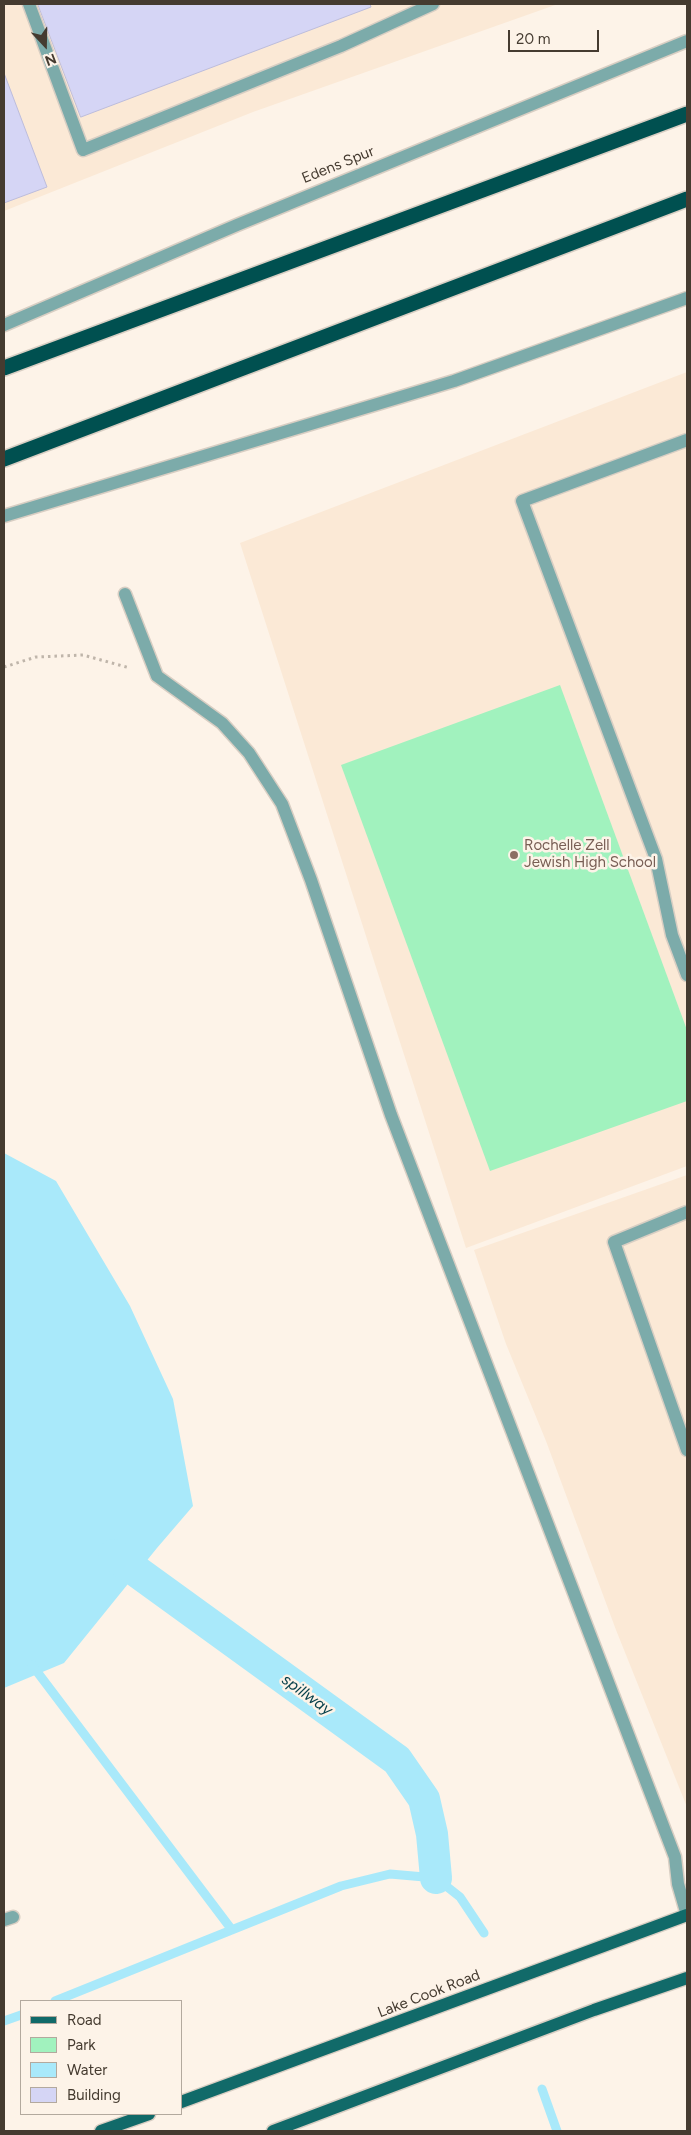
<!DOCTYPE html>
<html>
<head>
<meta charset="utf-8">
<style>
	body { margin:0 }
	#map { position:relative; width:691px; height:2135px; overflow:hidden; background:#fdf3e8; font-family:Figtree,sans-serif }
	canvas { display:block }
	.frame { position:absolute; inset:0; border:5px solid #453b30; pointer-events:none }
	.legend { position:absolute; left:20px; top:2000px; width:162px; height:115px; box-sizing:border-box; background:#fdf3e8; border:1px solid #b3a99e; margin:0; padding:6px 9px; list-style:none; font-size:15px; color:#453b30 }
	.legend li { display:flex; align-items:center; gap:10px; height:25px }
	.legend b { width:25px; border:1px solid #b3a99e }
	.north { position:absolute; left:20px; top:20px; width:50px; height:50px; -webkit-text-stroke:4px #fdf3e8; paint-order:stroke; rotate:159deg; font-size:14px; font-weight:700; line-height:20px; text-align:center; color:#453b30 }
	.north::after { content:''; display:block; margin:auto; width:18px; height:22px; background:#453b30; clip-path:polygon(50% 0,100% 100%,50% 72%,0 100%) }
	.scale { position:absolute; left:508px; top:30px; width:91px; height:22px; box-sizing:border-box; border:2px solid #453b30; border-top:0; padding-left:6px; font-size:15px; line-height:18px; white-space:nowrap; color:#453b30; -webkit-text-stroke:4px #fdf3e8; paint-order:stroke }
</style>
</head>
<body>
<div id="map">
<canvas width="691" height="2135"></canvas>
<div class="frame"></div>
<ul class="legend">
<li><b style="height:6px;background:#116a69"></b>Road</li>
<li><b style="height:14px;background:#a1f2be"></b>Park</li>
<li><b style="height:14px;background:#a9e9fa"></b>Water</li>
<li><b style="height:14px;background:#d5d5f5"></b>Building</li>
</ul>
<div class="north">N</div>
<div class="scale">20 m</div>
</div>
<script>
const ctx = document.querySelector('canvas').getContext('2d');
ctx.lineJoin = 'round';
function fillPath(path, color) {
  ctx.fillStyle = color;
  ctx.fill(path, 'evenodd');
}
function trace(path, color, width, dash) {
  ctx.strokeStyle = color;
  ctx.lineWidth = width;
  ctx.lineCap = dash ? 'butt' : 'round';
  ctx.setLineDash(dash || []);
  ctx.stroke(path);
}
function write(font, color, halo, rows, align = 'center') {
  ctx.font = font + ' Figtree,sans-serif';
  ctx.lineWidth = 5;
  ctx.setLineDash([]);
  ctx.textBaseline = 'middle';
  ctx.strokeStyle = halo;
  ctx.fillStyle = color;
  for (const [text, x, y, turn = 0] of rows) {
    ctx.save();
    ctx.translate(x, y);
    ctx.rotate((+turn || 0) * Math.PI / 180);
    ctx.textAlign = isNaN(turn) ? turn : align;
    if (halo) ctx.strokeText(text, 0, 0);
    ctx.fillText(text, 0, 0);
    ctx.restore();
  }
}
fillPath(new Path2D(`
	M4,4H558L253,112L4,211Z
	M687,372V1166L466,1248L240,543Z
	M687,1175V1807L616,1630L546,1441L506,1344L474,1250Z`), '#fbe9d6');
fillPath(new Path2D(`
	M560,685L687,1030V1101L490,1171L341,765Z`), '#a1f2be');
fillPath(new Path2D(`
	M4,1153L56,1181L130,1306L173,1399L193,1506L157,1548L64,1663L4,1688Z`), '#a9e9fa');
trace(new Path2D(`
	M32,1665L232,1930
	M55,2001L341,1886L390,1874L436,1878L460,1897L484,1933
	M4,2021L21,2015
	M542,2089L557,2131`), '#a9e9fa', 9);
trace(new Path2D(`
	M114,1555L397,1760L424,1799L432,1834L436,1878`), '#a9e9fa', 32);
const building = new Path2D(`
	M38,4H370L371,7L81,117Z
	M4,73L47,187L4,203Z`);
fillPath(building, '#d5d5f5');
trace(building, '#bdbddc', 1);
const service = new Path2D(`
	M29,4L83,150L341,46L433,4
	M4,325L237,225L687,41
	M687,440L522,501L656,859L672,935L687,975
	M4,516L454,381L687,298
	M125,594L157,676L222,723L249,753L282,804L311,880L391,1115L675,1857L678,1884L687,1915
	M687,1212L614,1242L687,1450
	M4,1920L13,1917`);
const primary = new Path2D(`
	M181,2102L687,1915
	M101,2131L149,2114
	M273,2131L594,2010L687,1978`);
const motorway = new Path2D(`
	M4,368L687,114
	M4,459L687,199`);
trace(service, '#d8cec3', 15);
trace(primary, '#d8cec3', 15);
trace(motorway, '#d8cec3', 18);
trace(new Path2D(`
	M4,667L36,657L83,655L130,668`), '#bfb5aa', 3, [2.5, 4]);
trace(service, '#7cabaa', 12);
trace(primary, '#116a69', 12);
trace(motorway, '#005050', 15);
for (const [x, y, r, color] of [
	[514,855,5,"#8d6e63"]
]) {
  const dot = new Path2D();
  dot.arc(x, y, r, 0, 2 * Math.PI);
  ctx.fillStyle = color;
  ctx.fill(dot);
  trace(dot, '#fdf3e8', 2);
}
write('15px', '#453b30', '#fdf3e8', [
	["Edens Spur",338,165,-22],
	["Lake Cook Road",429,1994,-21]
]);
write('15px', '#785e54', '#fdf3e8', [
	["Rochelle Zell",524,846],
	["Jewish High School",524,863]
], 'left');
write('italic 16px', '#053f4a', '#fdf3e8', [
	["spillway",307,1695,36]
]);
</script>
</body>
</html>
